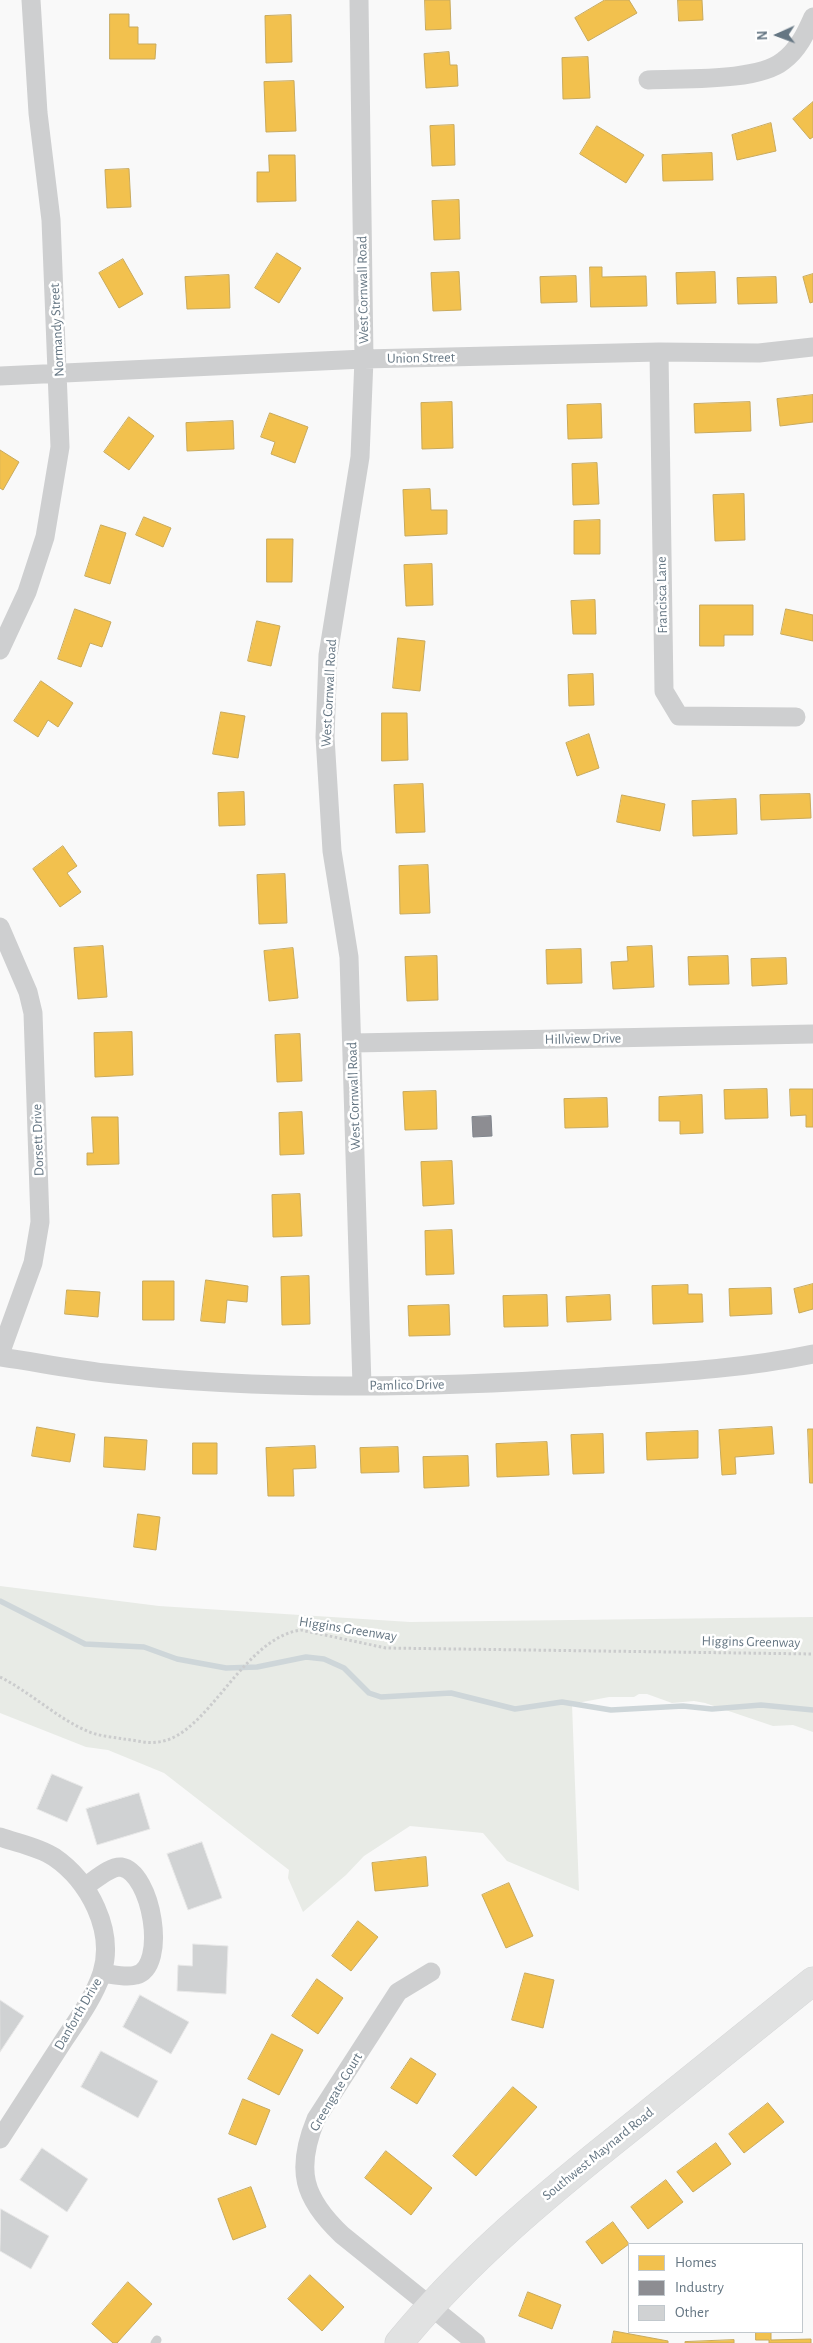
<!DOCTYPE html>
<html>
<head>
<meta charset="utf-8">
<style>
	body { margin:0 }
	#map { position:relative; width:813px; height:2343px; overflow:hidden; background:#f9f9f9; font-family:"Alegreya Sans",sans-serif }
	canvas { display:block }
	.legend { position:absolute; left:628px; top:2243px; width:175px; height:90px; box-sizing:border-box; background:#fff; border:1px solid #c1c8cd; margin:0; padding:6px 9px; list-style:none; font-size:15px; color:#657683 }
	.legend li { display:flex; align-items:center; gap:10px; height:25px }
	.legend b { width:25px; border:1px solid #c1c8cd }
	.north { position:absolute; left:753px; top:10px; width:50px; height:50px; -webkit-text-stroke:4px #fff; paint-order:stroke; rotate:268deg; font-size:14px; font-weight:700; line-height:20px; text-align:center; color:#657683 }
	.north::after { content:''; display:block; margin:auto; width:18px; height:22px; background:#657683; clip-path:polygon(50% 0,100% 100%,50% 72%,0 100%) }
</style>
</head>
<body>
<div id="map">
<canvas width="813" height="2343"></canvas>
<ul class="legend">
<li><b style="height:14px;background:#f2c14e"></b>Homes</li>
<li><b style="height:14px;background:#8d8d92"></b>Industry</li>
<li><b style="height:14px;background:#d0d2d3"></b>Other</li>
</ul>
<div class="north">N</div>
</div>
<script>
const ctx = document.querySelector('canvas').getContext('2d');
ctx.lineJoin = 'round';
function fillPath(path, color) {
  ctx.fillStyle = color;
  ctx.fill(path, 'evenodd');
}
function trace(path, color, width, dash) {
  ctx.strokeStyle = color;
  ctx.lineWidth = width;
  ctx.lineCap = dash ? 'butt' : 'round';
  ctx.setLineDash(dash || []);
  ctx.stroke(path);
}
function write(font, color, halo, rows, align = 'center') {
  ctx.font = font + ' "Alegreya Sans",sans-serif';
  ctx.lineWidth = 5;
  ctx.setLineDash([]);
  ctx.textBaseline = 'middle';
  ctx.strokeStyle = halo;
  ctx.fillStyle = color;
  for (const [text, x, y, turn = 0] of rows) {
    ctx.save();
    ctx.translate(x, y);
    ctx.rotate((+turn || 0) * Math.PI / 180);
    ctx.textAlign = isNaN(turn) ? turn : align;
    if (halo) ctx.strokeText(text, 0, 0);
    ctx.fillText(text, 0, 0);
    ctx.restore();
  }
}
fillPath(new Path2D(`
	M0,1586L159,1606L410,1622L813,1617V1732L793,1725L773,1726L705,1703L694,1701L672,1703L647,1694H639L634,1697H609L572,1704L579,1891L507,1861L483,1833L410,1826L364,1856L346,1875L303,1912L288,1878L289,1870L164,1773L108,1750L86,1747L0,1713Z`), '#e8ebe6');
const homes = new Path2D(`
	M425,0H450L451,29L426,30Z
	M605,0H629L637,13L588,41L575,18Z
	M678,0H702L703,20L679,21Z
	M110,14H129V27H138V44H156L155,59H110Z
	M291,15L292,62L266,63L265,16Z
	M449,52L450,65H457L458,86L426,88L424,54Z
	M588,57L590,98L563,99L562,58Z
	M294,81L296,131L266,132L264,82Z
	M813,102V137L810,139L793,119Z
	M771,123L776,151L737,160L732,135Z
	M454,125L455,165L432,166L430,126Z
	M597,126L644,155L626,183L580,154Z
	M712,153L713,180L663,181L662,155Z
	M269,155H295L296,201L257,202V172H269Z
	M129,169L131,207L107,208L105,170Z
	M459,200L460,239L434,240L432,201Z
	M277,253L301,268L279,303L255,288Z
	M123,259L143,294L119,308L99,273Z
	M590,267H602V277L646,276L647,306L591,307Z
	M459,272L461,310L433,311L431,273Z
	M715,272L716,303L677,304L676,273Z
	M813,274V302L810,303L803,277Z
	M229,275L230,308L187,309L185,277Z
	M576,276L577,302L541,303L540,277Z
	M776,277L777,303L738,304L737,278Z
	M813,395V422L780,426L777,399Z
	M452,402L453,448L422,449L421,403Z
	M750,402L751,431L695,433L694,404Z
	M601,404L602,438L568,439L567,405Z
	M270,413L308,427L295,463L271,454L275,442L261,437Z
	M129,417L154,436L129,470L104,452Z
	M233,421L234,449L187,451L186,423Z
	M0,450L19,462L3,490L0,488Z
	M597,463L599,504L573,505L572,464Z
	M430,489L431,510H447V534L405,536L403,490Z
	M744,494L745,540L715,541L713,495Z
	M144,517L171,528L163,547L136,535Z
	M600,520V554H574V521Z
	M101,525L126,533L110,584L85,576Z
	M267,539H293L292,582H267Z
	M432,564L433,605L406,606L404,565Z
	M595,600L596,634H573L571,601Z
	M700,605H753V635H724V646H700Z
	M75,609L111,622L102,647L90,643L81,667L58,659Z
	M786,609L813,615V641L781,634Z
	M257,621L280,626L271,666L248,661Z
	M398,638L425,641L420,691L393,688Z
	M593,674L594,705L569,706L568,675Z
	M41,681L73,703L58,727L48,720L38,737L14,721Z
	M221,712L245,716L238,758L213,754Z
	M382,713H407L408,760L382,761Z
	M589,734L599,768L577,776L566,743Z
	M423,784L425,832L396,833L394,785Z
	M244,792L245,825L219,826L218,793Z
	M810,794L811,818L761,820L760,795Z
	M622,795L665,804L660,831L617,822Z
	M736,799L737,834L693,836L692,801Z
	M63,846L77,866L67,873L81,892L60,907L33,869Z
	M428,865L430,913L400,914L399,866Z
	M285,874L287,923L259,924L257,875Z
	M103,946L107,997L78,999L74,948Z
	M652,946L654,987L613,989L611,962L628,961L627,947Z
	M293,948L298,998L269,1001L264,951Z
	M581,949L582,983L547,984L546,950Z
	M437,956L438,1000L407,1001L405,957Z
	M728,956L729,984L689,985L688,957Z
	M786,958L787,984L752,986L751,959Z
	M132,1032L133,1075L95,1077L94,1033Z
	M300,1034L302,1081L277,1082L275,1035Z
	M767,1089L768,1118L725,1119L724,1090Z
	M790,1089H813V1127H806V1115L791,1116Z
	M436,1091L437,1129L405,1130L403,1092Z
	M702,1095L703,1133L680,1134V1121H659V1097Z
	M607,1098L608,1127L565,1128L564,1099Z
	M302,1112L304,1154L280,1155L279,1113Z
	M92,1117H118L119,1164L87,1165V1153H93Z
	M452,1161L454,1204L423,1206L421,1162Z
	M300,1194L302,1236L273,1237L272,1195Z
	M452,1230L454,1274L426,1275L425,1231Z
	M309,1276L310,1324L282,1325L281,1277Z
	M206,1280L248,1286L247,1302L227,1300L225,1323L201,1321Z
	M143,1281H174V1320H143Z
	M813,1284V1309L799,1313L794,1289Z
	M688,1285V1294H702L703,1322L653,1324L652,1286Z
	M771,1288L772,1314L730,1316L729,1289Z
	M67,1290L100,1292L98,1317L65,1314Z
	M547,1295L548,1326L504,1327L503,1296Z
	M610,1295L611,1320L567,1322L566,1297Z
	M449,1305L450,1335L409,1336L408,1306Z
	M37,1427L75,1434L70,1462L32,1456Z
	M772,1427L774,1454L735,1457L736,1474L722,1475L719,1430Z
	M808,1429H813V1483H810Z
	M698,1431V1458L647,1460L646,1433Z
	M603,1434L604,1473L573,1474L571,1435Z
	M105,1437L147,1440L145,1470L104,1467Z
	M547,1442L549,1475L497,1477L496,1444Z
	M193,1443H217V1474H193Z
	M315,1446L316,1468L293,1469L294,1496H268L266,1448Z
	M398,1447L399,1472L361,1473L360,1448Z
	M468,1456L469,1486L424,1488L423,1457Z
	M138,1514L160,1517L156,1550L134,1547Z
	M426,1857L428,1886L375,1891L372,1863Z
	M509,1883L533,1936L506,1948L482,1895Z
	M358,1921L378,1937L351,1971L332,1956Z
	M525,1973L554,1980L543,2028L512,2020Z
	M317,1979L343,1998L318,2034L292,2016Z
	M272,2034L303,2050L279,2095L248,2079Z
	M411,2058L436,2074L417,2104L391,2088Z
	M513,2087L537,2107L476,2176L453,2156Z
	M243,2099L270,2110L256,2145L229,2134Z
	M768,2103L784,2122L744,2153L729,2134Z
	M716,2143L731,2164L693,2192L677,2172Z
	M386,2151L432,2188L411,2215L365,2178Z
	M666,2180L683,2202L648,2229L631,2207Z
	M251,2187L266,2227L233,2240L218,2199Z
	M613,2222L629,2244L602,2264L586,2242Z
	M310,2275L344,2307L322,2331L288,2299Z
	M128,2282L152,2304L117,2343H113L92,2324Z
	M528,2292L561,2305L552,2329L519,2316Z
	M614,2331L668,2341V2343H612Z
	M756,2332H771V2340L811,2339V2343H769V2340H756Z
	M734,2340V2343H685V2342Z`);
fillPath(homes, '#f2c14e');
trace(homes, '#c8aa5e', 1);
const industry = new Path2D(`
	M491,1116L492,1136L473,1137L472,1117Z`);
fillPath(industry, '#8d8d92');
trace(industry, '#81868e', 1);
trace(new Path2D(`
	M0,1601L85,1644L144,1647L177,1659L226,1668L257,1667L306,1657L324,1659L344,1668L369,1693L381,1697L451,1693L515,1709L562,1702L611,1710L683,1706L712,1709L761,1705L813,1710`), '#ced6d9', 5.5);
const building = new Path2D(`
	M52,1774L83,1787L67,1822L37,1809Z
	M139,1793L150,1829L97,1845L86,1809Z
	M202,1842L222,1898L188,1910L167,1854Z
	M193,1944L228,1946L226,1994L177,1991L178,1965L192,1966Z
	M140,1995L189,2022L171,2054L123,2027Z
	M0,2000L24,2016L0,2052Z
	M101,2051L158,2081L138,2118L81,2087Z
	M42,2148L88,2179L67,2212L20,2180Z
	M1,2209L49,2236L31,2269L0,2251Z`);
fillPath(building, '#d0d2d3');
trace(building, '#e8e8e8', 1);
const primary = new Path2D(`
	M399,2343C466,2261 546,2195 629,2129C690,2080 752,2030 813,1981`);
trace(primary, '#d5d6d7', 29);
trace(new Path2D(`
	M0,1677C30,1692 57,1718 87,1731C98,1736 112,1737 124,1739C135,1740 147,1744 158,1742C208,1737 242,1638 301,1630L386,1648L813,1654`), '#cbcccd', 3, [2.5, 2.5]);
trace(new Path2D(`
	M155,2343L157,2340`), '#cecfd0', 9);
trace(new Path2D(`
	M359,0L364,359L360,457L328,655L325,737L332,851L349,957L362,1386
	M648,80C682,78 757,82 783,61C798,50 806,33 813,17
	M659,352L664,691L679,716L796,717
	M0,376L364,359L659,352L759,353L813,347
	M0,650L27,592L45,537L60,447L51,220L38,113L31,0
	M0,927L28,992L33,1013L40,1222L33,1263L0,1354
	M353,1043L813,1034
	M0,1357C35,1362 70,1369 105,1373C265,1391 425,1388 585,1378C661,1373 738,1370 813,1354
	M0,1837C17,1843 39,1847 54,1857C89,1881 115,1930 102,1973C94,1997 78,2019 64,2040C43,2073 21,2106 0,2139
	M84,1887C94,1881 110,1866 121,1867C152,1872 168,1967 136,1975C126,1978 112,1974 102,1973
	M431,1972L398,1992L316,2119C295,2170 303,2198 342,2235L476,2343`), '#cecfd0', 19);
trace(primary, '#e1e2e2', 28);
write('14px', '#657683', '#fff', [
	["West Cornwall Road",363,290,-91],
	["Normandy Street",57,330,-93],
	["Union Street",421,358,-1],
	["Francisca Lane",662,595,-91],
	["West Cornwall Road",329,693,-87],
	["Hillview Drive",583,1039,-1],
	["West Cornwall Road",354,1096,-92],
	["Dorsett Drive",38,1140,-92],
	["Pamlico Drive",407,1385,-1],
	["Higgins Greenway",348,1629,9],
	["Higgins Greenway",751,1642,1],
	["Danforth Drive",78,2014,-60],
	["Greengate Court",336,2092,-59],
	["Southwest Maynard Road",598,2154,-39]
]);
</script>
</body>
</html>
